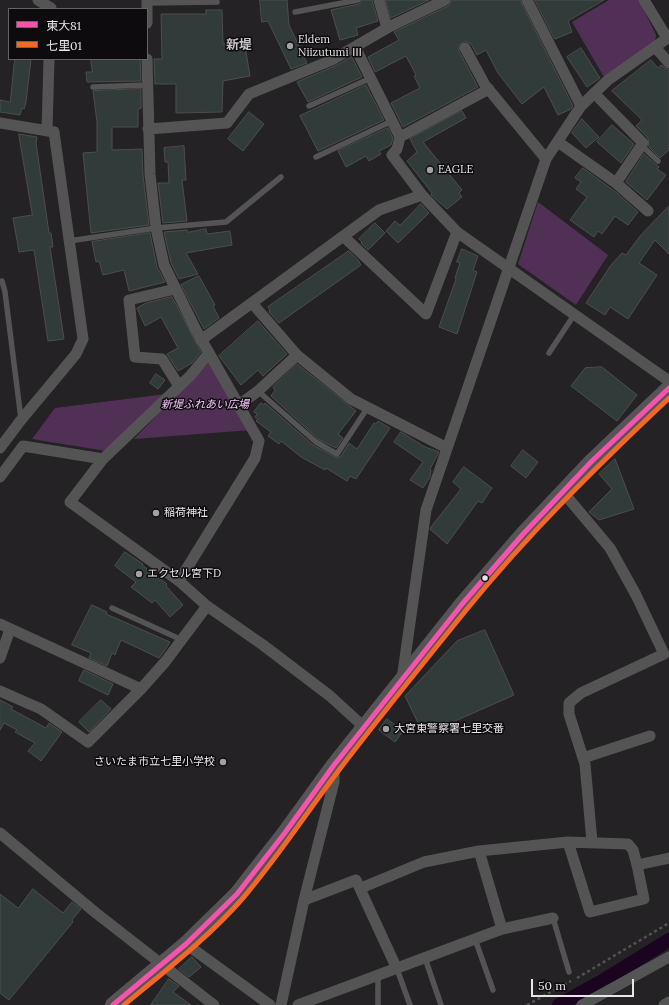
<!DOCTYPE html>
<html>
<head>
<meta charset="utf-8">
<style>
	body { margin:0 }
	#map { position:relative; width:669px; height:1005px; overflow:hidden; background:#252226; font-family:Lora,"Noto Sans JP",serif }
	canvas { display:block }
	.legend { position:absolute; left:8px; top:8px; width:140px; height:52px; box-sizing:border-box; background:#0e0b0e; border:1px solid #666366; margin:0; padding:5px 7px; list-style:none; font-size:12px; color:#e9e6ea }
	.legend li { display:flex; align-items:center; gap:8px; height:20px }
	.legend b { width:20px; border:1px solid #666366 }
	.scale { position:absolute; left:531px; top:979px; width:103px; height:18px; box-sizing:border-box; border:2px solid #e9e6ea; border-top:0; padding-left:5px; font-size:12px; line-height:14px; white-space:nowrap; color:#e9e6ea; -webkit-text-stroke:3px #0e0b0e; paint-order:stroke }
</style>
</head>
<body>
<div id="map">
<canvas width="669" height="1005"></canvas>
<ul class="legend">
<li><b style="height:5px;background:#f653ac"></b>東大81</li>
<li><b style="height:5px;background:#f36827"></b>七里01</li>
</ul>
<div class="scale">50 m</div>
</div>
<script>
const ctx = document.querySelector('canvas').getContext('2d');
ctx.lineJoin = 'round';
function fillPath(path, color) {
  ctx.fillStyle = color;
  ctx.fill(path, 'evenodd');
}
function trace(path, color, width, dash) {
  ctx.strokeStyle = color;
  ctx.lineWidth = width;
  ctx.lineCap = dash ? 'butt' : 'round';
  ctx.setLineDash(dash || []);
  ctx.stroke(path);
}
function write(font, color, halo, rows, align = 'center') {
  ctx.font = font + ' Lora,"Noto Sans JP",serif';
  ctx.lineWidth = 3;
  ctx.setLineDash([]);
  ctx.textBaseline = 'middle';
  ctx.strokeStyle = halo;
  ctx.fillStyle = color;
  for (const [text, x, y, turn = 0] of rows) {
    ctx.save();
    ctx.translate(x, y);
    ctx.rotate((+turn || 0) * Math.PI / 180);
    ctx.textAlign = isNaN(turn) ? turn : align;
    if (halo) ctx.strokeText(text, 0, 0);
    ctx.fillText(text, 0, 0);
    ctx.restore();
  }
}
fillPath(new Path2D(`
	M609,0H639L656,35L655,42L604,77L572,22Z
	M538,202L608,255L576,305L518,264Z
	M211,360L251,430L134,439Z
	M166,394L106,451L32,439L55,408Z`), '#513056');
trace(new Path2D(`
	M559,1005L604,980L669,940`), '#1a041f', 14);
const building = new Path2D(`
	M260,0H287L289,25L307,63L291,69L268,21L262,22Z
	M362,0H372L378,21L356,28L358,35L340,40L331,10L359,4Z
	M386,0H429L391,18Z
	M452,0H520L573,106L571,109L558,115L544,87L522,104L498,73L486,50L477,55L471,44L465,41L459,45V51L478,87L403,127L391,103L420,88L414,76L416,75L406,56L375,72L368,57L399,40L394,32L448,6Z
	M535,0H604L568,21L572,32L555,39Z
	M206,10H222L223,44L244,40L250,76L223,81L222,112L176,113V84H155L154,59H162L161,14H206Z
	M581,48L600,78L587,87L567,57Z
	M352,57L362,77L308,102L297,82L335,66Z
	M15,59H31L26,102L24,109L22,108L20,115L0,112V100L10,102Z
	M91,59H140L141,81L87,82L86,72H92Z
	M651,60L658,68L661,65L669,70V150L660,158L649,147L648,138L636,126L642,120L612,91Z
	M366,85L384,120L318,151L300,116Z
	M141,89V108L138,109V127H112V150L142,149L143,175L149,225L91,233L83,153L97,152V122L93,91Z
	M462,111L466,118L423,142L462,190L459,193L462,197L447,209L431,195L432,193L407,161L417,152L410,139Z
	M249,112L264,124L243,151L228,139Z
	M582,119L599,137L586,148L572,133Z
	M612,125L634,144L621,163L597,142Z
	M388,128L393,138L391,145L379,151L381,154L369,161L366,156L346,167L338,151Z
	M19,134L37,137L36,143L49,233H51L53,247H50L64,339L48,341L34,250L19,252L13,218L32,215Z
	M184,146L186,180H182L187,221L163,223L158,183H169L168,162H165L164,148Z
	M644,154L659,167L657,169L666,175L647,200L626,182Z
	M583,168L617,193L638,212L628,225L615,216L602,234L598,231L594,237L570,220L587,197L576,189L581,182L575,178Z
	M421,204L429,213L398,243L386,231L395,221L400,225Z
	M669,206V254L655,240L639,263L657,275L628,319L610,307L605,315L586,303L611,265L622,253L626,255L641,235Z
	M375,223L385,233L368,250L361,243L362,242L359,239Z
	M206,229L207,234L230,231L232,245L186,253L198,274L179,279L171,263L164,232L187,230L188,232Z
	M150,233L157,267L165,282L129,291L124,270L103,275L99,261L96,262L92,242Z
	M462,249L478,256L473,270L477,272L457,334L439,327L456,279L455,278L460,263L457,262Z
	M349,251L358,260L361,265L279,323L269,312L270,311L268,307Z
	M199,276L215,305L213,306L219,318L204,329L181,285Z
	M172,297L201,352L192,363L178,371L167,354L178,348L161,317L145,326L137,308L146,303Z
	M258,321L287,354L263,376L258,370L241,385L219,356Z
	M297,364L356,411L338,434L343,438L336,448L318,439L271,396L275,390L273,387Z
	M602,367L637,395L617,421L571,386L585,368Z
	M156,374L165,380L158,389L150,383Z
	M261,403L264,405L265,403L313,445L337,458L341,456L349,443L357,449L374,423L376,424L378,421L390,428L356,479L350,476L347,481L326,468L325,470L301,457L281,441L279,444L268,436L271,432L256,421L258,419L255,417L257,414L254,412Z
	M401,432L425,447L439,452L430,469L431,470L430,477L423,488L410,480L423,462L394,442Z
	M523,450L538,462L526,478L511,466Z
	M615,459L634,509L599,520L589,512L612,489L599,474Z
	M464,467L492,488L482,503L478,501L447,544L430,529L431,527L461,489L453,482Z
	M125,552L143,564L142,565L167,584L166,586L183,605L170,617L155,600L152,603L131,587L136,582L115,566Z
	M92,605L107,612L106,614L170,642L167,647L159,658L121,640L115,655L112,653L107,666L89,658L91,653L72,645Z
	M485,630L514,695L428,733H423L405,696L457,641Z
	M84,670L113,684L108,695L79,681Z
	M0,700L13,707L11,709L46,728L49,723L62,732L41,761L28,751L35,743L15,732L17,730L4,723L0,730Z
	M101,700L111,709L89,732L79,722Z
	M387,719L403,731L395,742L379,730Z
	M33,889L63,913L72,902L81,909L72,920L73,922L9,1000L0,993V894L18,908Z
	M192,957L201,967L189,977L179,969Z
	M169,979L179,986L173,992L191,1005H151Z`);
fillPath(building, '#313c3a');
trace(building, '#4d4d4e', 1);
trace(new Path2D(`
	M577,978L669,923
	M527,1005L571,981`), '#545254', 2.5, [3, 3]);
trace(new Path2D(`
	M147,3L217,2
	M295,12L358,0
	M93,87L146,85
	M309,106L371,78
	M641,145L658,161
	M316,157L392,121
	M69,241L156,228L226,222L281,177
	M2,281L5,292L21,419
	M549,353L574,315
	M258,391L316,442L337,454L368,407
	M112,608L182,640
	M553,918L569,972
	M475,939L493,990
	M425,958L441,1005
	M397,969L410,1005
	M378,976V1005`), '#555455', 5.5);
trace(new Path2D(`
	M38,0L51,8
	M379,0L387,28
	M527,0L581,106
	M644,0L667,38
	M147,23V0
	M355,47L400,137L397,149L392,155L422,195L457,232L669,381
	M655,47L669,63
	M465,48L485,85L546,159
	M147,59L150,174L156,228L164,265L196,330L259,441L255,458L179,581L207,606L263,645L330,696L364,727
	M594,93L643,143L616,183
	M0,123L54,132L83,339L76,354L21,420L0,448
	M148,129L227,123L249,94L332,60L389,27L445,0
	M47,130L49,59
	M400,137L489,89
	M558,142L616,183L648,211
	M343,236L426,314L457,232
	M175,289L129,300L135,357L162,359L179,386
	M252,303L297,355L351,399L447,448
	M201,340L379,210L422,195
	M239,405L258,391L297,355
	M103,459L70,502L179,581
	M0,477L23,446L103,459L190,376L209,353
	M563,492L610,548L636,595L664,654L581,693L569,703V714L585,764L592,842
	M0,624L141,689
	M0,658L10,629
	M402,679L426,510L546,159L581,106L608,80L669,37
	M0,691L41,709L88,742L141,689L165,662L207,606
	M583,758L650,736
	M0,833L96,913L214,1005
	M568,842L590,912L644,899L637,865
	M479,851L502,929
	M361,888L424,862L479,851L568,842L628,844L633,850L637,865L669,858
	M304,900L356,880L397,969
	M186,944L270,1005
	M281,1005L304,900L334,782V765
	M298,1005L502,929L553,918
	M582,1005L669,957
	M664,1005L669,1002`), '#555455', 11);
trace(new Path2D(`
	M113,1005L186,944L237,894L284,834L334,765L463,603L524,533L591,462L669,388`), '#565456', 16);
trace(new Path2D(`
	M113,1005L186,944L237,894L284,834L334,765L463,603L524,533L591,462L669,388`), '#f653ac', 5);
trace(new Path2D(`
	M124,1005C165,971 208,938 243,898C278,857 307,812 339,770C381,715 424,662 467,609C529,533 598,465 669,398`), '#f36827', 5);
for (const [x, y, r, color] of [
	[290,46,4,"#a4a1a5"],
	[430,170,4,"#a4a1a5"],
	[156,513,4,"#a4a1a5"],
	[139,574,4,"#a4a1a5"],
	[485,578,3.5,"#e9e6ea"],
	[386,729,4,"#a4a1a5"],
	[223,762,4,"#a4a1a5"]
]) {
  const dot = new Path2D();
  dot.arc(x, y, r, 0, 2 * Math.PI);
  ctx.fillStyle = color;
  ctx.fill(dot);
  trace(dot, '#0e0b0e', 1.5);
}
write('11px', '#e9e6ea', '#0e0b0e', [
	["Eldem",298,40],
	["Niizutumi Ⅲ",298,53],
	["EAGLE",438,170],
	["稲荷神社",164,513],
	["エクセル宮下D",147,574],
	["大宮東警察署七里交番",394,729],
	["さいたま市立七里小学校",215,762,"right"]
], 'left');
write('italic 11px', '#f7c8fe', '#0e0b0e', [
	["新堤ふれあい広場",205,405]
]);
write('bold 13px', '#c9c3ca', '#0e0b0e', [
	["新堤",239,45]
]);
</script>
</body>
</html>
